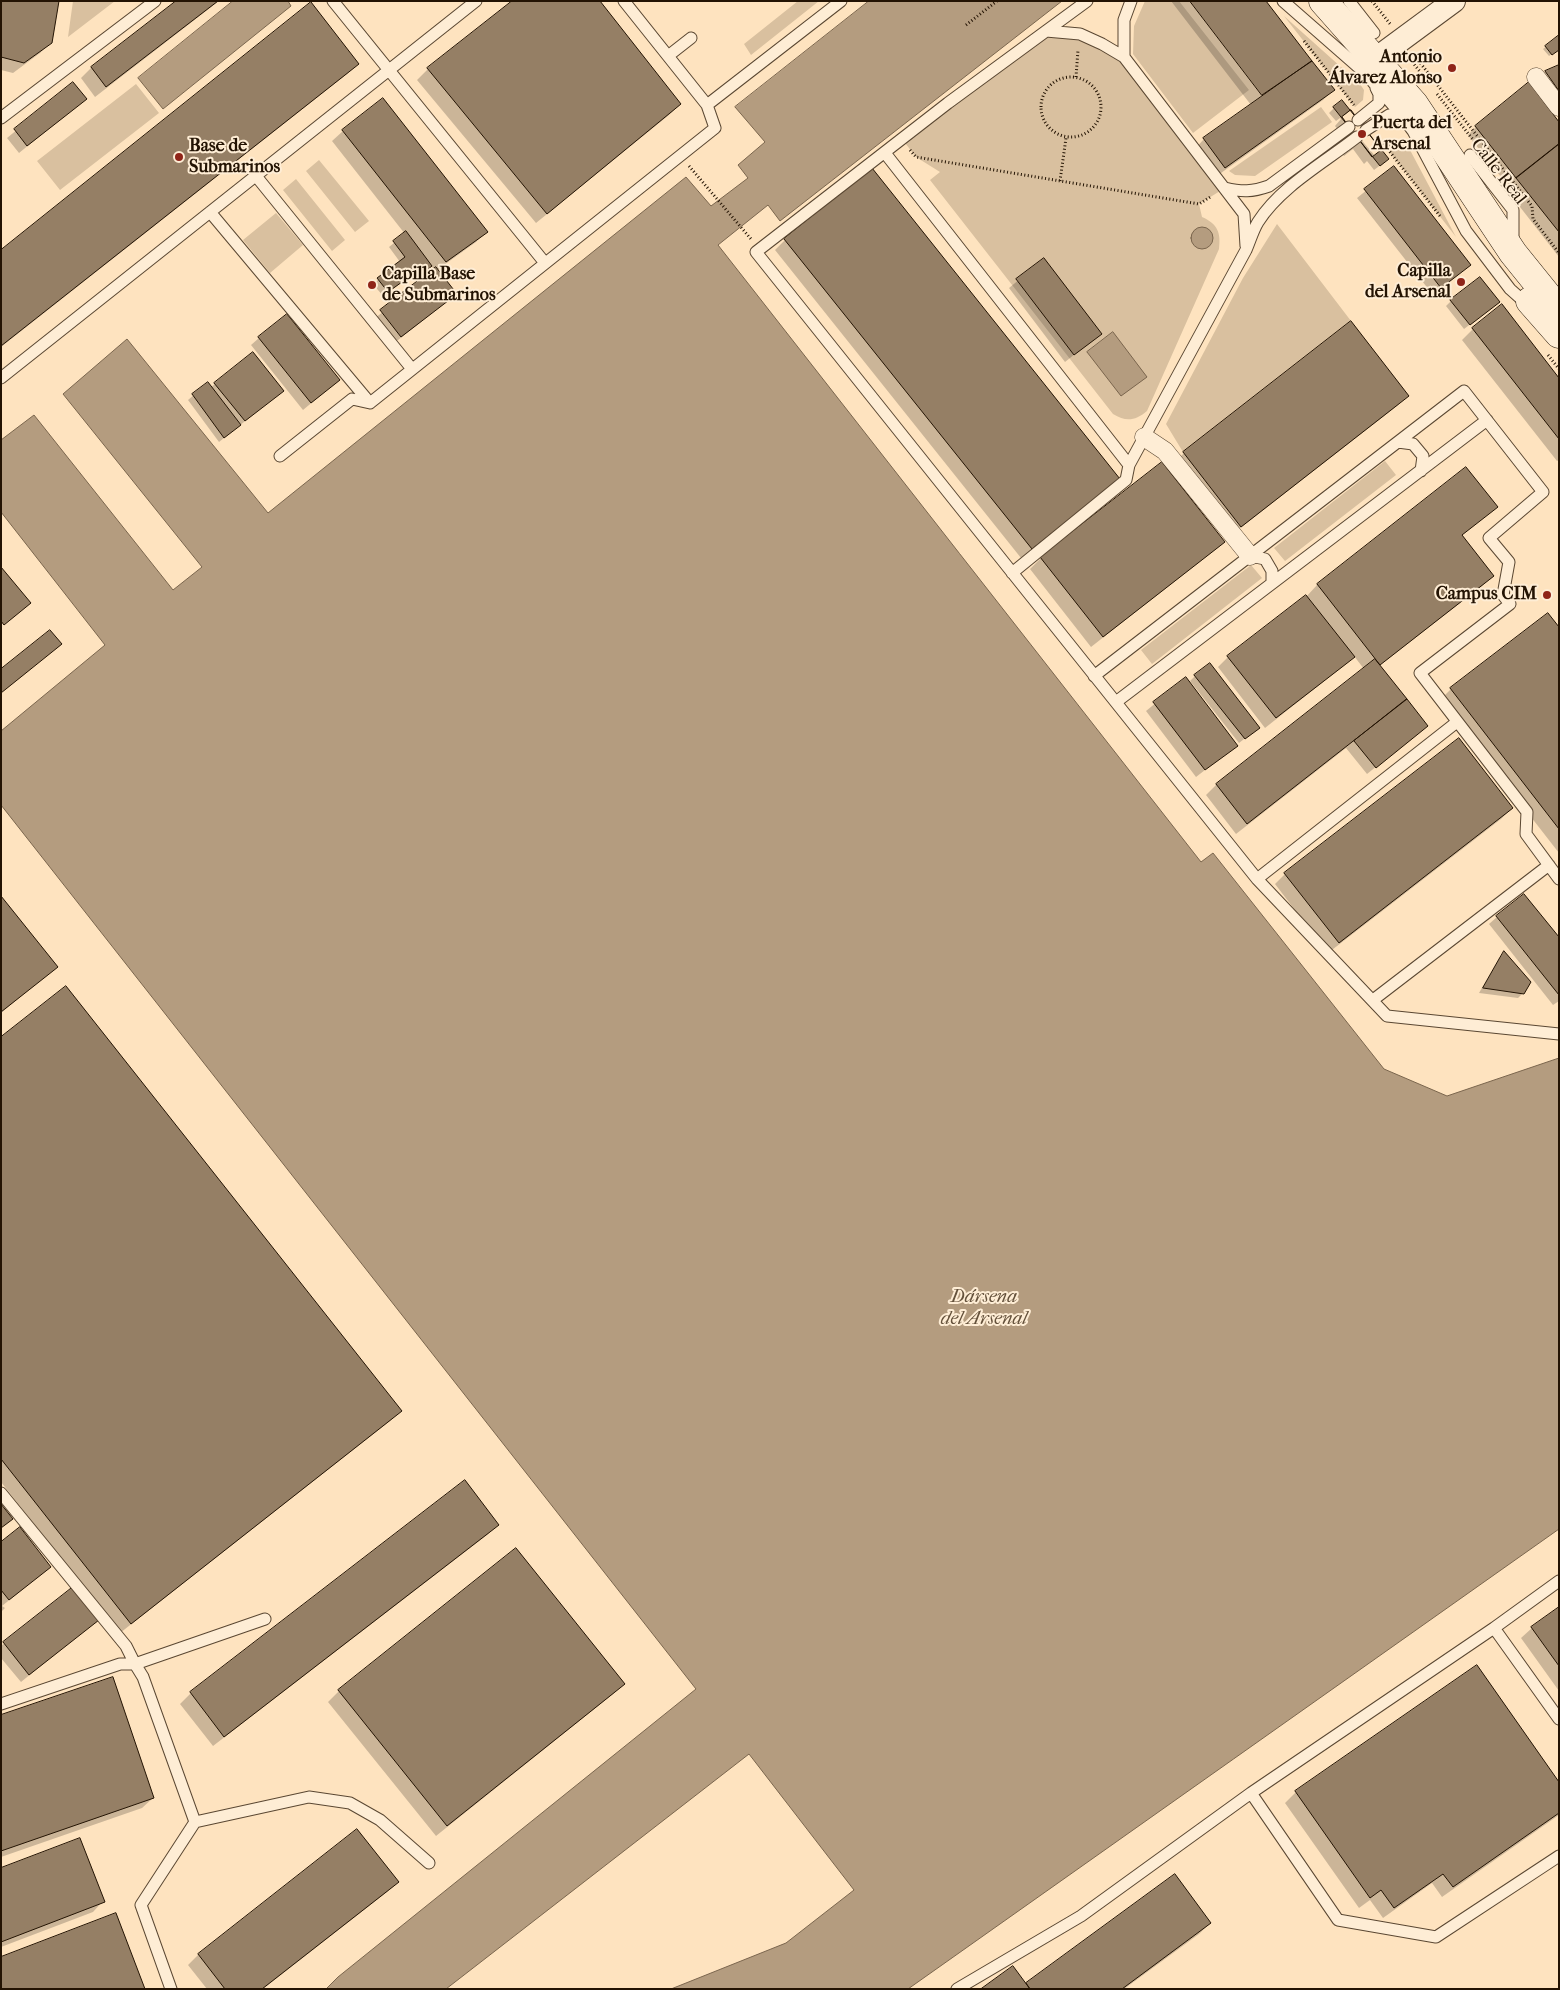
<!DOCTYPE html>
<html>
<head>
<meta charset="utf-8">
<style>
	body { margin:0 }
	#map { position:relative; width:1560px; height:1990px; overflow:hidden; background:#fee3bf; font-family:"IM FELL French Canon",serif }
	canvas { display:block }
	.frame { position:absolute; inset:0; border:2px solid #231303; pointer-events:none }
</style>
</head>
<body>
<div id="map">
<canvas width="1560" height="1990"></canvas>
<div class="frame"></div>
</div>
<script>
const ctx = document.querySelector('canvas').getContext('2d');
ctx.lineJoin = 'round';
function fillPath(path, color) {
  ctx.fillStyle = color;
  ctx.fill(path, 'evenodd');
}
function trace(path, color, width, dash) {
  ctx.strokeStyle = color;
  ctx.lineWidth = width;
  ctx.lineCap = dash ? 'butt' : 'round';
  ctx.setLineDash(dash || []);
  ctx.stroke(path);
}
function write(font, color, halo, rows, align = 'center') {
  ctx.font = font + ' "IM FELL French Canon",serif';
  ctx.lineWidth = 4;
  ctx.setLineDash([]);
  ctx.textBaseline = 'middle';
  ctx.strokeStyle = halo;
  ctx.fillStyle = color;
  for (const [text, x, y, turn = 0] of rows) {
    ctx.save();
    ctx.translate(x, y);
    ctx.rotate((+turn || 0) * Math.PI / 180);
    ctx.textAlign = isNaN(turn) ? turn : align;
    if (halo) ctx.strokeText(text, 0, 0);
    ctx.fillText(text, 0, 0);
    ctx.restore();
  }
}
fillPath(new Path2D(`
	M73,1H115L68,37Z
	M798,1H819L751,55L744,44Z
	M1145,1H1179L1249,90L1193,133L1133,54L1134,26Z
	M1284,16L1360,84L1364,90L1363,100L1355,107Z
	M1046,31L1080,34L1124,57L1225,188L1199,204L1202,217C1218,224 1221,233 1219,249L1147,411C1135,421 1126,422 1113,414L930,180L940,172L916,157L902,139Z
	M136,84L159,113L60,190L37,161Z
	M1321,107L1332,122L1255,176L1235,175L1229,171Z
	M1394,141L1404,143L1410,150L1456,237L1386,147Z
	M319,160L369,221L355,232L306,171Z
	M296,179L345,240L332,251L283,190Z
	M276,213L303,245L270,273L243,240Z
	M1277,224L1351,321L1183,452L1166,424L1243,278Z
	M1385,461L1396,475L1285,561L1274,548Z
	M1251,565L1262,578L1152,664L1141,650Z`), '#d9c09f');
const water = new Path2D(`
	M233,1H288L291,6L163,109L138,78Z
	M869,1H1062L780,221L768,205L718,245L1201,862L1213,853L1384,1069L1447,1096L1559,1058V1529L908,1989H671L786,1943L854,1890L749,1754L446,1989H326L338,1977L696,1689L1,805V731L105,645L1,512V440L34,415L173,590L202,567L63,394L127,339L268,513L686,177L711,206L748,178L738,165L765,142L735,107Z
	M1191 238a11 11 0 1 1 22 0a11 11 0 1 1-22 0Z
	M1113,332L1147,377L1121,396L1087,352Z`);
fillPath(water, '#b49c7f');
trace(water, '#7a654d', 1);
fillPath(new Path2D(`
	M1,1L51,42L40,53L13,73L1,70Z
	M178,1H219L95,97L81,78L91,68Z
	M514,1L680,104L669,115L536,223L417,80L428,69Z
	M1171,1H1264L1333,90L1323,100L1214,178L1194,150L1204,139L1251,105Z
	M1559,37V49L1549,56L1543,49Z
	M357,64L347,74L1,347V252Z
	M1559,66V116L1535,83L1545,72Z
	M73,84L77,106L19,153L7,138Z
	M1334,108L1382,164L1374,170L1367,161L1364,164L1353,149L1344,156L1339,150L1347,142L1335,126L1341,119L1340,118L1336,121L1329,113Z
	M1559,124V257L1506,189L1509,187L1468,135L1476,127Z
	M343,131L487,231L476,242L437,270L456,294L393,344L374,319L435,270L431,266L414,281L410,276L383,296L373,284L400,262L389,247L405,234L332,141Z
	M1394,168L1469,265L1433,295L1357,198Z
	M785,240L1119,478L1021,558L775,250Z
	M1044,259L1100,334L1065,362L1009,288Z
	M1451,301L1493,307L1464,329L1446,306Z
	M1350,323L1407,396L1397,406L1230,536L1173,464L1184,453Z
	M1473,329L1559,380V460L1557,461L1462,340Z
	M259,338L339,380L303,410L251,345Z
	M208,383L211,387L215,384L274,398L219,442L188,400Z
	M1162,464L1223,542L1212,552L1091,647L1030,569L1041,558Z
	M1466,469L1496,507L1461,536L1492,576L1482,586L1379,666L1427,726L1367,774L1346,748L1236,834L1206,795L1216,785L1364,669L1354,656L1342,667L1265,728L1218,667L1228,657L1306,597L1317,585Z
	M1559,629V853L1440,700L1451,689Z
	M1195,676L1253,732L1239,743L1190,681Z
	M1185,679L1236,746L1196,777L1146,711Z
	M1512,808L1501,819L1328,953L1275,884L1285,874Z
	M1,898L56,967L1,1013Z
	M1497,917L1559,940V1001L1553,1005L1489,924Z
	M1504,953L1523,993L1518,998L1479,993L1499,958Z
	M1,1038L400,1411L390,1421L120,1633L1,1482Z
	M465,1482L498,1525L487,1535L213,1746L180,1704L191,1693Z
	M1,1544L50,1567L2,1606L5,1608L1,1612Z
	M516,1550L624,1684L613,1694L436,1836L328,1702L339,1691Z
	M73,1589L97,1620L21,1682L1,1658V1646Z
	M1559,1609V1691L1521,1638L1532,1628Z
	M1477,1667L1559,1784V1815L1442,1897L1432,1883L1383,1918L1370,1900L1359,1908L1285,1803L1296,1792Z
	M1,1717L153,1798L142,1808L1,1857Z
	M357,1831L397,1882L387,1892L263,1989H207L188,1965L198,1955Z
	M1,1870L103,1901L93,1912L1,1947Z
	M1175,1876L1210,1923L1199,1934L1124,1989H983L1025,1985Z`), '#0003');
const building = new Path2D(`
	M1,1H59L52,43L24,63L1,57Z
	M176,1H218L106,87L91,67Z
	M512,1H600L681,104L547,214L427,68Z
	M1190,1H1266L1312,61L1262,95Z
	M311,2L359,64L1,346V250Z
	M1559,35V50L1552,55L1545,46Z
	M1312,61L1335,90L1225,168L1203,138Z
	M1559,65V91L1545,71Z
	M73,82L87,99L27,146L14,129Z
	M1529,82L1559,122V144L1516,178L1475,126Z
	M383,98L488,232L446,262L342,130Z
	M1342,100L1389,159L1380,166L1333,107Z
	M1351,110L1381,150L1372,157L1342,117Z
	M1559,144V232L1516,178Z
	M1394,166L1471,265L1441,288L1364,189Z
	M872,168L1120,479L1032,549L784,239Z
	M406,231L432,266L419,277L416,272L388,292L377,278L405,257L393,241Z
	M1044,258L1102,334L1074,355L1016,279Z
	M436,267L457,294L401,337L380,310Z
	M1480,277L1500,302L1470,325L1450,300Z
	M1502,304L1559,378V439L1472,328Z
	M287,314L340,380L311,403L258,337Z
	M1351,321L1409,396L1241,527L1183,452Z
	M253,352L284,391L245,421L214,383Z
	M208,382L241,425L224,438L192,394Z
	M1162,462L1225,542L1103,637L1040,557Z
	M1466,467L1498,507L1462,535L1494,576L1380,665L1317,584Z
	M1,567L31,603L4,625L1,621Z
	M1306,595L1355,657L1276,718L1227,656Z
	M1548,613L1559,627V829L1450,688Z
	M50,630L62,644L1,693V669Z
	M1375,659L1407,699L1247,824L1216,784Z
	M1210,663L1260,728L1245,739L1194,675Z
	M1186,677L1238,746L1205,770L1153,702Z
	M1407,699L1428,726L1376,768L1354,741Z
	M1459,738L1513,808L1339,943L1284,873Z
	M1524,894L1559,937V995L1496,916Z
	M1,896L58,967L1,1012Z
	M1504,951L1531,982L1524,994L1483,988Z
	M66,986L402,1411L131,1624L1,1459V1037Z
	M465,1480L499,1525L224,1737L190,1692Z
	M1,1504L13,1519L1,1528Z
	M20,1527L51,1567L9,1600L1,1590V1542Z
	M516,1548L625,1684L447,1826L338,1690Z
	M73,1587L99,1620L29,1675L3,1642Z
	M1559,1607V1666L1531,1627Z
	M1477,1665L1559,1782V1813L1453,1887L1443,1874L1394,1908L1381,1890L1370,1898L1295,1791Z
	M113,1677L154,1798L1,1851V1715Z
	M357,1829L399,1882L262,1989H225L198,1954Z
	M80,1838L105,1902L1,1942V1868Z
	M1175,1874L1211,1923L1122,1989H1030L1026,1983Z
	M116,1913L145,1989H1V1957Z
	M1013,1966L1030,1989H981Z`);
fillPath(building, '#957f65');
trace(building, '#231303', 1);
const service = new Path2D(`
	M333,1L545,263
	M1087,1L948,103L756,252L1257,879L1387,1016L1559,1034
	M1283,1L1364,72L1398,111L1413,131L1466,231L1510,289L1529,306
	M1349,1L1374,33
	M1046,31L1080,34L1102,44L1124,57L1244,214L1246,246
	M668,56L691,38
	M1124,57V20L1131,1
	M707,105L841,1
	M1,118L155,1
	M1358,120L1379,103V94L1376,88
	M1366,130L1389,115L1397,117L1404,121
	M885,153L1129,465
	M1470,155L1513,210V244
	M256,176L412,369
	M1225,188C1242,192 1252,192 1269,186L1349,127
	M210,212L370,403
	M1,378L476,1
	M1398,442L1413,444L1423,456L1421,471
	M280,456L352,399L370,403L715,128L707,105L624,1
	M1250,556L1265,559L1272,571V583
	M1012,573L1126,480L1129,465L1246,250C1250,241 1253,230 1258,222C1280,187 1325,162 1357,137
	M1094,676L1464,391L1543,492L1489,538L1509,562L1503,595L1510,604L1420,673L1527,812L1526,834L1559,879
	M1116,702L1487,420
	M1257,879L1457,722
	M1373,1000L1549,865
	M1,1493L126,1646L135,1664L265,1619
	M1494,1628L1559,1719
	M1,1704L120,1664H135L143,1677L195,1822L141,1905L171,1989
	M1251,1793L1338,1920L1436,1937L1559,1856
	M195,1822L309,1797L350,1803L380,1820L429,1863
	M957,1989L1081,1916L1251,1793L1494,1628L1559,1581`);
const pedestrian = new Path2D(`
	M1536,77L1559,107
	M1144,437L1165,451L1250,556`);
const minor = new Path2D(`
	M1374,60L1454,1`);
const secondary = new Path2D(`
	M1323,1L1414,104L1513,253L1559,310
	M1530,301L1559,334`);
trace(service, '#5a4732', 13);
trace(pedestrian, '#5a4732', 19);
trace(minor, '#5a4732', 24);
trace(secondary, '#231303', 29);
trace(new Path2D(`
	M1372,1L1391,25
	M966,25L997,1
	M1304,41L1354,105
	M1414,55L1532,206L1533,219L1559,253
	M1410,59L1429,83
	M1041 107a30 30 0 1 1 60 0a30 30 0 1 1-60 0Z
	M1076,77L1078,50
	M1437,94L1474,141
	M1379,138L1440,216
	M1386,147L1394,141L1403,142
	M910,150L916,157L1199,204L1212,196
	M689,166L751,239
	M1060,181L1066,138
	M1548,355L1559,369`), '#231303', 3, [1, 2.5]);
trace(service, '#feedd5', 11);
trace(pedestrian, '#feedd5', 18);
trace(minor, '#feedd5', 22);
trace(secondary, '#feedd5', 28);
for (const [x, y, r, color] of [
	[1452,68,5,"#8f2418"],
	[1362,134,5,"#8f2418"],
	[179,157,5,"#8f2418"],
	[1461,282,5,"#8f2418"],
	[372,285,5,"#8f2418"],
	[1547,595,5,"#8f2418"]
]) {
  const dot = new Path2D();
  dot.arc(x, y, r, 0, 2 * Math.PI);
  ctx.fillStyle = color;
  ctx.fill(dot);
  trace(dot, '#feedd5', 2);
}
write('bold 18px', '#231303', '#feedd5', [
	["Antonio",1442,58],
	["Álvarez Alonso",1442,79],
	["Puerta del",1372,124,"left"],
	["Arsenal",1372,145,"left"],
	["Base de",189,147,"left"],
	["Submarinos",189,168,"left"],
	["Capilla",1451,272],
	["del Arsenal",1451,293],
	["Capilla Base",382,275,"left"],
	["de Submarinos",382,296,"left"],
	["Campus CIM",1537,595]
], 'right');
write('18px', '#231303', '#feedd5', [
	["Calle Real",1498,172,52]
]);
write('italic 19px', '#64513b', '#feedd5', [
	["Dársena",984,1297],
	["del Arsenal",984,1319]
]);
</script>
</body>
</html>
